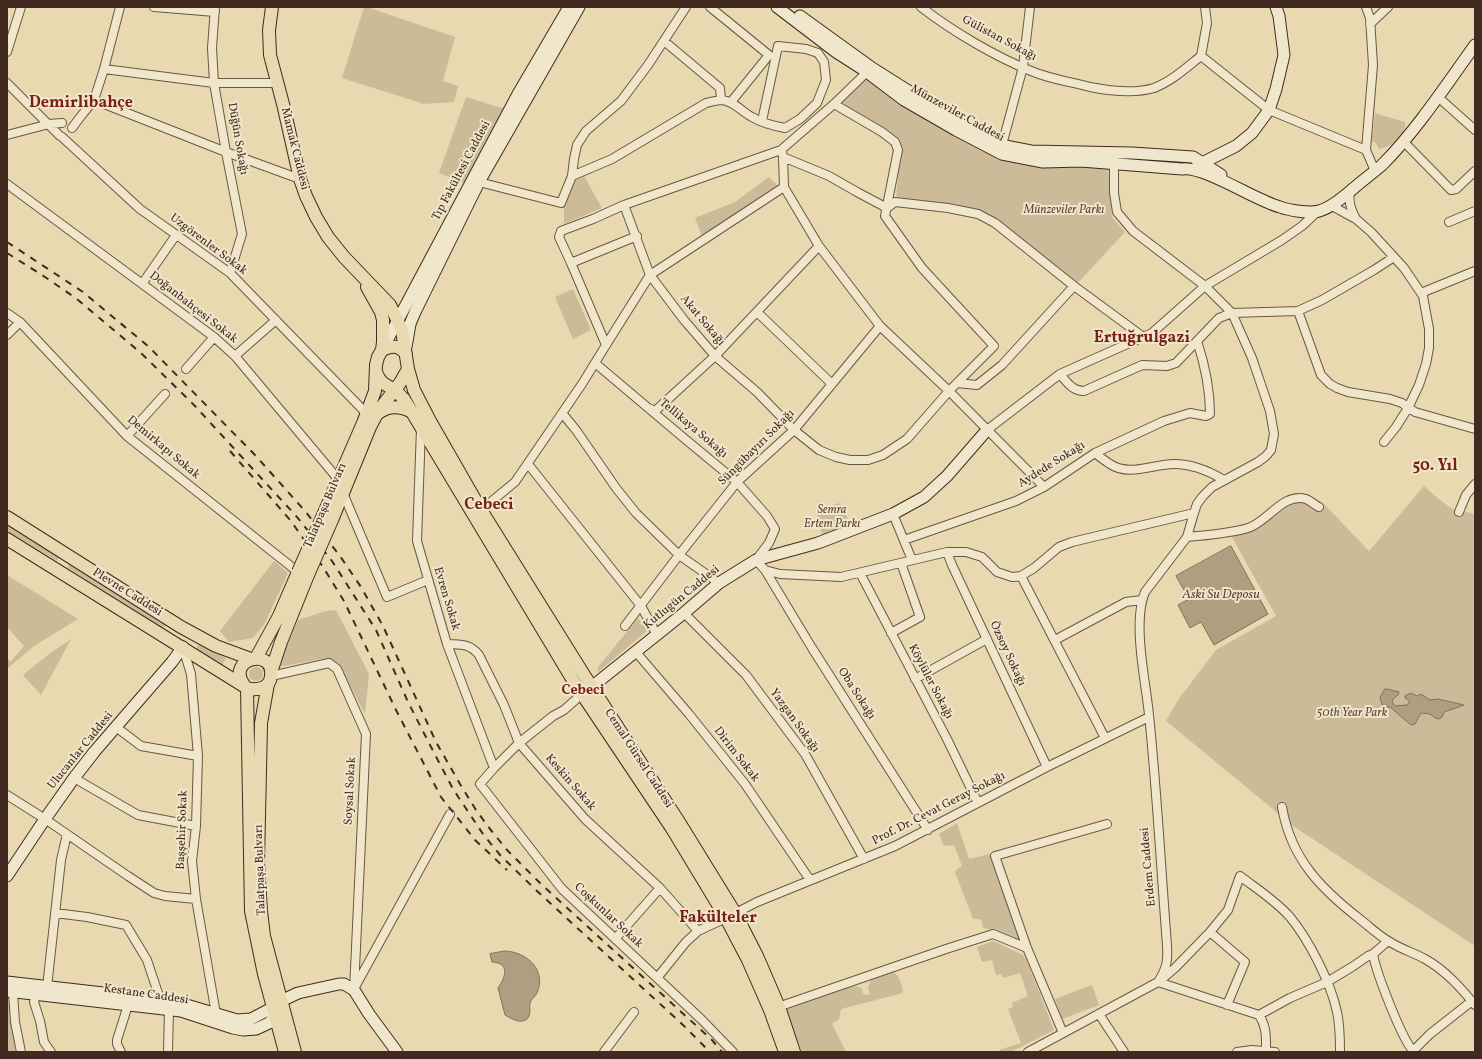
<!DOCTYPE html>
<html>
<head>
<meta charset="utf-8">
<style>
	body { margin:0 }
	#map { position:relative; width:1482px; height:1059px; overflow:hidden; background:#e8d9b1; font-family:Vollkorn,serif }
	canvas { display:block }
	.frame { position:absolute; inset:0; border:8px solid #422a20; pointer-events:none }
</style>
</head>
<body>
<div id="map">
<canvas width="1482" height="1059"></canvas>
<div class="frame"></div>
</div>
<script>
const ctx = document.querySelector('canvas').getContext('2d');
ctx.lineJoin = 'round';
function fillPath(path, color) {
  ctx.fillStyle = color;
  ctx.fill(path, 'evenodd');
}
function trace(path, color, width, dash) {
  ctx.strokeStyle = color;
  ctx.lineWidth = width;
  ctx.lineCap = dash ? 'butt' : 'round';
  ctx.setLineDash(dash || []);
  ctx.stroke(path);
}
function write(font, color, halo, rows, align = 'center') {
  ctx.font = font + ' Vollkorn,serif';
  ctx.lineWidth = 4;
  ctx.setLineDash([]);
  ctx.textBaseline = 'middle';
  ctx.strokeStyle = halo;
  ctx.fillStyle = color;
  for (const [text, x, y, turn = 0] of rows) {
    ctx.save();
    ctx.translate(x, y);
    ctx.rotate((+turn || 0) * Math.PI / 180);
    ctx.textAlign = isNaN(turn) ? turn : align;
    if (halo) ctx.strokeText(text, 0, 0);
    ctx.fillText(text, 0, 0);
    ctx.restore();
  }
}
fillPath(new Path2D(`
	M364,7H367L455,37L443,81L458,86L454,102L424,104L342,78Z
	M868,76L974,143L1108,164L1112,217L1125,232L1076,285L1020,237L992,217L976,211L896,200L900,150L839,103Z
	M466,97L505,109L467,184L439,173Z
	M1375,113L1405,122C1407,136 1391,147 1379,149L1376,143L1372,141Z
	M584,176L602,208L564,224V208L573,181Z
	M769,177L778,186L703,239L695,218L735,202Z
	M573,289L591,330L573,339L555,297Z
	M1424,486C1430,492 1453,512 1460,512C1467,513 1468,511 1475,515V946L1284,820L1273,809L1166,721L1178,700L1216,650L1276,616L1229,532L1247,528L1299,498L1319,507L1323,503L1369,551Z
	M840,503L851,525L822,535L816,510Z
	M7,525L59,557L57,561L7,531Z
	M274,561L288,573L265,623L253,638L229,642L220,631Z
	M70,564L166,624L163,629L67,567Z
	M7,575L78,619L34,646L7,669V659L11,661L24,646L7,627Z
	M336,610L369,674L365,714L338,663L328,658L278,667L298,620L326,611Z
	M638,618L648,630L598,672V667Z
	M71,639L41,695L23,675L49,654Z
	M199,643L226,658L222,665L196,650Z
	M249 674a7 7 0 1 1 14 0a7 7 0 1 1-14 0Z
	M957,823L969,859L990,854C998,884 1011,911 1020,941L1016,940L997,931L983,928L982,922L980,919H973L955,872L957,869L962,866L954,845L944,846L939,834Z
	M993,941L1023,955L1027,961L1054,1030L1011,1052H1000L999,1050L1021,1043L1008,1009L1013,1007L1012,1003L1028,996L1020,973L1003,978L1001,974L996,975L992,960L982,962L977,947Z
	M894,972C900,977 902,985 903,993L841,1009L839,1019L832,1024L846,1052H802L785,1009L854,986L862,988L863,994L866,995L870,994L868,989L871,979Z
	M1092,985L1099,1005L1062,1019L1055,999Z
	M7,997H8L16,1052H7Z`), '#ccbb98');
const water = new Path2D(`
	M1231,546L1268,614L1214,645L1201,622L1190,628L1178,605L1189,599L1176,576Z
	M1385,689H1387L1399,692L1398,695L1392,700L1393,704L1395,706L1407,705L1410,701L1405,698V696L1411,693L1417,696L1421,694L1430,700L1438,699L1464,705L1444,712L1442,717L1439,719L1435,718L1430,714L1421,713L1415,724L1411,725L1390,707H1383L1380,698Z
	M505,951C527,952 547,970 537,993C535,997 531,999 530,1003C529,1007 531,1012 529,1016C525,1026 511,1019 505,1015L498,988C505,978 511,963 492,962L490,954Z`);
fillPath(water, '#b09e80');
trace(water, '#84705a', 1);
const street = new Path2D(`
	M154,7L215,12
	M215,7L212,48L214,83L226,152L242,234L230,273
	M710,7L769,55L731,102
	M921,7C952,31 994,56 1031,71C1050,79 1071,82 1090,87C1110,91 1134,94 1154,88C1172,81 1186,68 1201,56L1207,23L1205,7
	M1366,7L1370,18L1373,65L1366,150L1375,171
	M1370,24L1388,7
	M664,41L720,88L721,100
	M7,52L21,7
	M1201,56L1269,110L1366,150
	M104,69L214,83H277
	M7,83L60,136
	M1438,97L1475,130
	M94,100L226,152L300,179
	M72,128L81,116L94,100L104,69L120,7
	M7,135L49,124L62,123
	M62,137L140,209L230,273L367,414
	M1403,141L1451,190L1456,189L1475,171
	M1002,145L1023,67L1030,7
	M782,152L783,157L829,176L857,192L887,208L895,202L948,208L978,214L995,223L1074,286L1142,336
	M783,157L784,187L819,246L880,326L949,391L994,346L922,268L885,216L898,150L895,142L882,132L834,104
	M572,176L612,159L706,103C711,102 717,100 722,100C734,101 742,112 752,117C762,123 774,126 785,128L800,119L817,103L826,80L824,62L818,53L806,49L778,46L762,121
	M479,182L561,203L572,176L574,159L577,145L586,131L621,101L648,65L686,7
	M7,184L214,337L235,356L338,479
	M1350,191C1348,202 1351,209 1356,219
	M624,205L650,275L684,320L715,356L757,392L794,430L819,450L836,457L850,460H868L883,455L907,439L949,391L1044,487
	M1332,206L1356,219L1371,232L1404,268L1423,296L1429,329V348L1426,364L1419,385L1408,408L1396,427L1384,442
	M1449,222L1475,211
	M571,263L637,236
	M142,284L176,235
	M1421,293L1475,271
	M1298,311L1321,375L1330,384L1337,388L1348,392L1390,399L1402,403L1415,412L1475,429
	M757,312L832,384
	M7,313L20,322L127,436L298,572
	M7,335L20,322
	M606,345L571,263L559,237L561,231L593,219L624,205L781,150L834,104L867,72
	M235,356L276,320
	M595,363L685,439L737,482L767,516L775,529L769,543L756,560L765,570L780,574L841,577L947,552H966L982,557L997,572L1012,577L1021,576L1034,568L1059,547L1072,542L1194,513
	M186,369L214,337
	M1060,374C1067,382 1072,391 1084,391L1142,365L1167,366L1176,363L1219,318L1232,313L1298,311L1322,300L1374,270L1394,257
	M957,383L977,385L1002,365L1074,286
	M651,409L654,412L715,356L819,246
	M562,413L576,430L616,488L636,513L679,555L719,583
	M421,428L417,541L447,644L494,768
	M987,430L1060,374L1152,333L1205,286L1282,240L1302,226L1317,212
	M127,436L165,394
	M1095,453C1100,457 1105,461 1110,464C1129,477 1153,464 1174,464C1192,464 1209,471 1224,480
	M528,464L641,606L657,635
	M343,493L387,597L428,580
	M481,510L515,482L582,384L606,345L650,275L784,187
	M1459,512L1466,495L1475,484
	M893,514L912,560
	M1187,537C1207,535 1228,534 1248,528C1268,522 1283,492 1306,499C1311,501 1315,505 1319,507
	M904,540L1016,501L1044,487L1095,453L1164,421L1190,413L1206,416L1210,414C1210,388 1205,365 1197,341
	M947,552L952,565L1047,767
	M765,570L812,648L928,830
	M860,573L947,739L978,803
	M1021,576L1105,738
	M684,613L746,675L805,754L864,859
	M625,626L679,555L737,482L794,430L880,326
	M891,633L920,617L901,563
	M1055,640L1126,602L1142,600
	M447,644C461,645 469,643 479,655L504,705L519,743L585,819L660,888L698,931
	M183,648L191,674L198,756L196,826L192,861L196,899L216,1014
	M635,651L689,714L745,784L810,880
	M271,676L329,663L337,669L366,734L354,990
	M915,679L987,639
	M582,694L564,710L553,716L519,743L494,768L480,784L562,889L701,1019L733,1052
	M116,727L141,746L198,756
	M74,778L138,815L196,826
	M7,795L45,819L128,876L154,893L165,896L196,899
	M1282,807C1291,859 1321,889 1361,920C1370,927 1379,936 1390,942C1401,949 1414,953 1425,959C1445,970 1461,988 1475,1005
	M55,913L87,917L126,925L147,960L160,999
	M1210,932L1245,962L1227,1005
	M615,939L660,888
	M1388,941L1373,954C1376,972 1402,1040 1414,1052
	M657,978L686,942L698,931L726,918L757,902L895,846L1047,767L1149,717
	M1162,979L1175,968L1210,932L1228,910L1240,876C1257,889 1276,901 1290,917C1309,940 1331,983 1337,1012C1340,1025 1340,1039 1340,1052
	M1158,982L1259,1015C1267,1027 1266,1038 1266,1052
	M47,987L61,860L67,834
	M355,987L450,814
	M13,992L15,1022L21,1052
	M36,994L34,1002L40,1021L44,1042L51,1052
	M775,1008L946,949L993,934L1027,948
	M1099,1014L1124,1052
	M1259,1015L1290,998L1327,982L1352,967L1368,956L1373,954
	M1063,1033L1027,948L995,856L1107,824
	M121,1052L117,1044V1040L128,1005
	M168,1052L169,1009
	M604,1052L634,1012
	M1028,1052L1158,982C1167,968 1168,961 1167,945C1161,869 1157,792 1149,715C1146,682 1132,623 1145,592L1187,537L1194,513L1197,504L1203,496L1212,487L1258,462L1266,456L1271,450L1274,434L1270,411L1252,358L1232,313L1205,286L1133,231L1117,212L1114,193V164
	M1237,1052L1252,1050L1275,1052
	M1412,1052L1430,1034L1472,1001`);
const secondary = new Path2D(`
	M777,7L836,52L867,72L904,100L956,130L1002,154L1043,162L1081,161L1182,169C1205,166 1254,200 1280,207C1288,210 1310,214 1319,211C1332,207 1343,197 1354,188C1363,180 1373,173 1382,165C1416,131 1447,84 1475,45
	M800,16L872,68L981,137L1005,146L1031,151L1132,153L1193,157L1221,175
	M1198,165L1236,146L1252,133L1269,110L1276,89L1284,55L1279,16L1276,7
	M406,347L410,324L415,312L479,182L579,7
	M382,350L518,94L569,7
	M584,693L684,613L719,583L756,560L818,543L893,514L924,497L947,476L987,430
	M7,876L45,819L74,778L95,751L172,662L183,647
	M7,982L173,1001L237,1020L251,1019L272,1008
	M7,991L181,1011L233,1028L243,1030L256,1029L269,1023L275,1017
	M281,1001L298,993L339,984H344L354,990L369,1014L397,1052`);
const primary = new Path2D(`
	M272,7L269,30L270,55L283,104L300,179L306,196L316,217L328,237L344,257L390,305L402,330L408,369L414,390L430,421L481,510L584,675L679,822L735,913L757,956L779,1007L794,1052
	M382,350C392,345 399,345 406,354
	M376,372C381,385 385,384 395,390C398,392 401,397 404,399L574,682L671,827L726,918L748,960L770,1010L785,1052
	M377,414C388,405 401,406 412,412
	M324,513L363,423L375,391L376,365L378,357L382,350L383,342V320L381,312L367,287
	M7,517L181,627L216,646L251,659
	M332,520L370,427L379,410L400,383L408,369
	M7,539L247,688C258,691 270,688 271,676C275,647 225,658 244,685
	M256,658L279,616L298,572
	M271,672L281,642L308,575
	M268,684L261,723L258,863L261,911L264,936L295,1052
	M247,688L251,911L264,974L285,1052`);
trace(street, '#6c5644', 10);
trace(secondary, '#422a20', 13);
trace(primary, '#422a20', 14);
trace(street, '#f0e6cc', 8);
trace(secondary, '#f0e6cc', 11);
trace(primary, '#e8d9b1', 12);
trace(new Path2D(`
	M7,242L83,292L149,347L255,455L305,511L340,556L361,587L383,626L436,742L460,784L476,810L490,829L507,850L542,885L712,1040L722,1052
	M7,253L45,277L77,299L142,354L194,405L297,517L332,561L376,630L408,702L430,745L453,789L483,834L500,855L537,891L683,1025L710,1052
	M230,451L291,521L323,567L344,601L396,710L441,797L475,840L507,870`), '#422a20', 2, [7, 7]);
const primaryBridge = new Path2D(`
	M298,572L324,513
	M308,575L332,520`);
trace(primaryBridge, '#422a20', 14, []);
trace(primaryBridge, '#e8d9b1', 12);
write('12px', '#422a20', '#f0e6cc', [
	["Gülistan Sokağı",999,39,28],
	["Münzeviler Caddesi",957,114,29],
	["Düğün Sokağı",237,139,80],
	["Mamak Caddesi",294,149,76],
	["Tıp Fakültesi Caddesi",462,171,-62],
	["Uzgörenler Sokak",208,245,37],
	["Doğanbahçesi Sokak",193,308,38],
	["Akat Sokağı",702,321,50],
	["Tellikaya Sokağı",693,429,40],
	["Demirkapı Sokak",163,448,40],
	["Süngübayırı Sokağı",757,448,-45],
	["Aydede Sokağı",1052,465,-32],
	["Talatpaşa Bulvarı",326,506,-67],
	["Plevne Caddesi",127,593,32],
	["Kutlugün Caddesi",682,598,-39],
	["Evren Sokak",446,599,73],
	["Özsoy Sokağı",1007,654,65],
	["Köylüler Sokağı",930,682,62],
	["Oba Sokağı",856,694,57],
	["Yazgan Sokağı",794,721,54],
	["Ulucanlar Caddesi",81,751,-51],
	["Dirim Sokak",736,755,52],
	["Cemal Gürsel Caddesi",638,759,57],
	["Keskin Sokak",570,783,49],
	["Soysal Sokak",351,791,-87],
	["Prof. Dr. Cevat Geray Sokağı",939,809,-27],
	["Başşehir Sokak",183,830,-88],
	["Erdem Caddesi",1149,867,-95],
	["Talatpaşa Bulvarı",261,870,-92],
	["Coşkunlar Sokak",608,916,43],
	["Kestane Caddesi",146,995,8]
]);
write('italic 12px', '#5e4738', '#f0e6cc', [
	["Münzeviler Parkı",1064,211],
	["Semra",832,511],
	["Ertem Parkı",832,525],
	["50th Year Park",1352,714]
]);
write('italic 13px', '#5e4738', '#f0e6cc', [
	["Aski Su Deposu",1221,596]
]);
write('bold 14px', '#7a1f14', '#f0e6cc', [
	["Cebeci",583,691]
]);
write('bold 16px', '#7a1f14', '#f0e6cc', [
	["Demirlibahçe",81,104],
	["Ertuğrulgazi",1142,339],
	["50. Yıl",1435,467],
	["Cebeci",489,506],
	["Fakülteler",718,919]
]);
</script>
</body>
</html>
